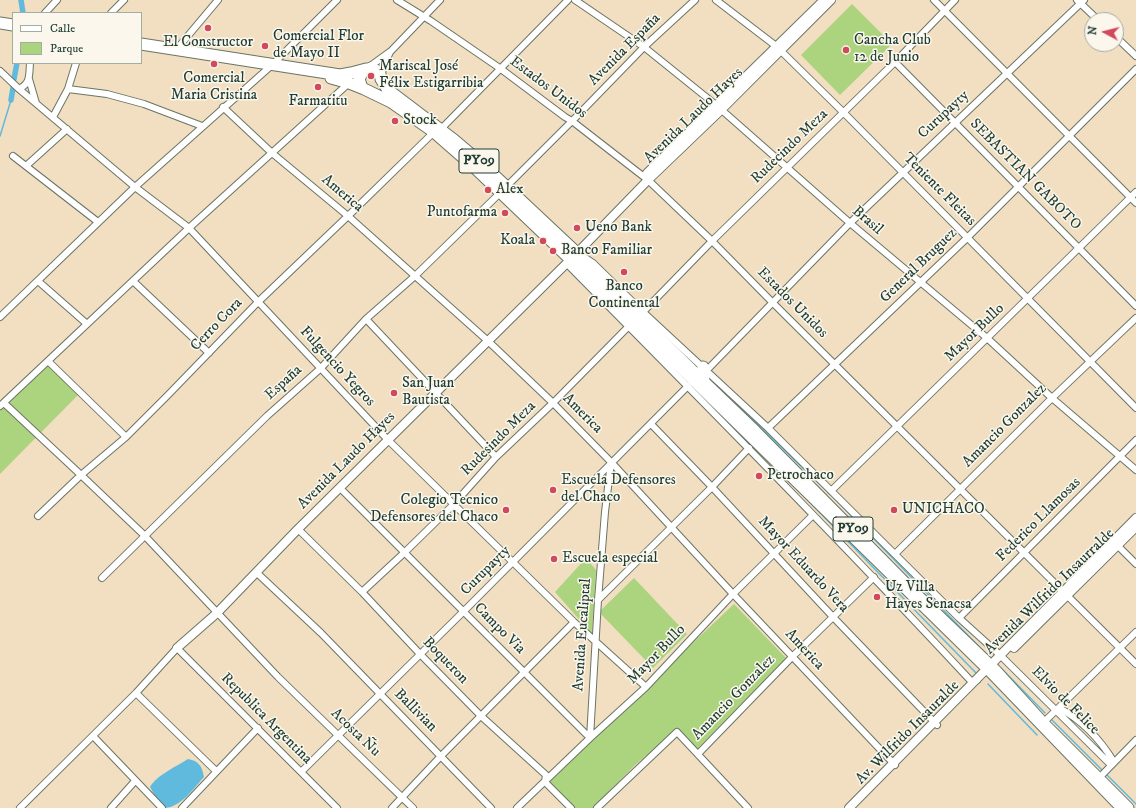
<!DOCTYPE html>
<html>
<head>
<meta charset="utf-8">
<style>
	body { margin:0 }
	#map { position:relative; width:1136px; height:808px; overflow:hidden; background:#f2dec1; font-family:"IM FELL DW Pica",serif }
	canvas { display:block }
	.legend { position:absolute; left:12px; top:12px; width:130px; height:52px; box-sizing:border-box; background:#fbf7ec; border:1px solid #a3ada2; margin:0; padding:5px 7px; list-style:none; font-size:12px; color:#1f3d34 }
	.legend li { display:flex; align-items:center; gap:8px; height:20px }
	.legend b { width:20px; border:1px solid #a3ada2 }
	.north { position:absolute; left:1084px; top:12px; width:40px; height:40px; box-sizing:border-box; background:#fbf7ec; border:1px solid #a3ada2; border-radius:50%; rotate:277deg; font-size:11px; font-weight:700; line-height:16px; text-align:center; color:#1f3d34 }
	.north::after { content:''; display:block; margin:auto; width:14px; height:18px; background:#d1495b; clip-path:polygon(50% 0,100% 100%,50% 72%,0 100%) }
</style>
</head>
<body>
<div id="map">
<canvas width="1136" height="808"></canvas>
<ul class="legend">
<li><b style="height:5px;background:#fff"></b>Calle</li>
<li><b style="height:11px;background:#acd47f"></b>Parque</li>
</ul>
<div class="north">N</div>
</div>
<script>
const ctx = document.querySelector('canvas').getContext('2d');
ctx.lineJoin = 'round';
function fillPath(path, color) {
  ctx.fillStyle = color;
  ctx.fill(path, 'evenodd');
}
function trace(path, color, width, dash) {
  ctx.strokeStyle = color;
  ctx.lineWidth = width;
  ctx.lineCap = dash ? 'butt' : 'round';
  ctx.setLineDash(dash || []);
  ctx.stroke(path);
}
function write(font, color, halo, rows, align = 'center') {
  ctx.font = font + ' "IM FELL DW Pica",serif';
  ctx.lineWidth = 3;
  ctx.setLineDash([]);
  ctx.textBaseline = 'middle';
  ctx.strokeStyle = halo;
  ctx.fillStyle = color;
  for (const [text, x, y, turn = 0] of rows) {
    ctx.save();
    ctx.translate(x, y);
    ctx.rotate((+turn || 0) * Math.PI / 180);
    ctx.textAlign = isNaN(turn) ? turn : align;
    if (halo) ctx.strokeText(text, 0, 0);
    ctx.fillText(text, 0, 0);
    ctx.restore();
  }
}
fillPath(new Path2D(`
	M852,4L892,44L840,95L801,55Z
	M48,361L80,393L0,474V406Z
	M586,558L596,570L592,634L555,592Z
	M634,578L687,634L653,668L599,612Z
	M734,604L786,658L697,749L677,730L635,765L593,808H575L549,781L646,687Z`), '#acd47f');
fillPath(new Path2D(`
	M188,759C199,761 202,766 204,777C193,789 181,808 163,808L155,796L150,787C157,775 177,766 188,759Z`), '#60bade');
trace(new Path2D(`
	M0,136L11,100
	M723,391L836,500L992,660
	M796,488L976,673
	M1001,668L1045,713
	M988,684L1037,735
	M1051,719L1104,772
	M1106,774L1136,804`), '#60bade', 1.5);
trace(new Path2D(`
	M21,0L23,13
	M14,79L17,63
	M11,100L13,88`), '#60bade', 5.5);
const street = new Path2D(`
	M397,0L431,21L501,69L565,117L572,121L648,180L712,241L772,302L1136,664
	M575,0L644,47L716,105L850,223L987,338L1052,398L1136,470
	M716,0L776,46L844,113L1136,408
	M934,0L1136,203
	M1077,0L1098,20
	M45,13L57,0
	M111,13L124,0
	M1116,37L1136,56
	M176,50L218,0
	M895,62L1136,306
	M369,67L391,51L440,0
	M0,71L19,89L135,187L189,228L388,440L574,622L646,687
	M381,76L384,65L390,52
	M29,79L36,103
	M19,89C31,83 29,75 30,63
	M68,89L107,94L144,104L202,126
	M223,107L272,153L348,216L488,341L553,403L611,462L733,594L895,765
	M53,117L68,89L76,63
	M441,129L568,0
	M13,156L98,222
	M26,166L67,129
	M506,187L579,114L644,47L695,0
	M581,255L593,263L643,312L768,428L959,618L1000,655L1111,765
	M566,263C702,401 838,538 970,680L973,681L977,680
	M38,281L87,324
	M133,281L209,353
	M643,312L712,241L895,62L955,0
	M0,317L135,187L272,65L337,0
	M366,319L496,457
	M48,361L126,437
	M706,371L850,223L1084,0
	M4,403L81,475L38,516
	M0,406L189,228L349,83
	M651,424L712,487L834,618L937,725
	M768,428L968,237L1136,69
	M340,488L590,738
	M831,491L1136,192
	M298,529L362,592L420,654L481,716L546,775L545,782L571,808
	M1116,544L1136,564
	M895,554L1052,398L1136,318
	M257,573L321,633L491,808
	M102,578L267,416L321,368L366,319L415,276L501,192
	M362,592L404,553L453,505L496,457L553,403L629,326
	M598,600L712,487L749,448
	M959,618L1136,440
	M136,693L216,771
	M1059,708C1082,720 1101,741 1114,762
	M1043,723L1136,632
	M93,736L162,808
	M590,738L598,600L605,512L611,462
	M698,754L792,657L874,577
	M301,772L463,612L688,386
	M1099,778L1136,740
	M20,808L136,693L177,648L337,808
	M111,808L135,781
	M182,808L258,728
	M392,808L441,756L574,622
	M413,808L278,677L144,535L81,475L126,437L168,395L258,302L348,216L434,132
	M517,808L590,738L646,687L733,594L813,515
	M597,808L677,732L748,808`);
const secondary = new Path2D(`
	M647,173L824,0
	M177,648L217,613L298,529L577,253L648,180L721,110L831,0
	M1014,648L1136,527
	M849,808L1136,518`);
const highway = new Path2D(`
	M0,23L13,25
	M141,44L340,75L351,73L366,69
	M331,78L349,83L364,89
	M703,367L704,382
	M1122,808L989,670L566,255L474,167L434,132L391,102L362,88L359,79L363,71L371,68L378,71L380,74L381,79L388,90L454,140L480,162L577,253L585,265L704,382L755,431L919,597L995,670L1043,723L1128,808`);
trace(street, '#697565', 8);
trace(secondary, '#697565', 10);
trace(highway, '#697565', 13);
trace(street, '#fff', 6);
trace(secondary, '#fff', 8);
trace(highway, '#fff', 11);
for (const [x, y, r, color] of [
	[208,28,4,"#d1495b"],
	[265,46,4,"#d1495b"],
	[846,50,4,"#d1495b"],
	[214,64,4,"#d1495b"],
	[371,76,4,"#d1495b"],
	[318,87,4,"#d1495b"],
	[395,121,4,"#d1495b"],
	[488,190,4,"#d1495b"],
	[505,213,4,"#d1495b"],
	[577,228,4,"#d1495b"],
	[543,241,4,"#d1495b"],
	[553,251,4,"#d1495b"],
	[624,272,4,"#d1495b"],
	[394,393,4,"#d1495b"],
	[759,476,4,"#d1495b"],
	[553,490,4,"#d1495b"],
	[506,510,4,"#d1495b"],
	[894,510,4,"#d1495b"],
	[554,559,4,"#d1495b"],
	[877,597,4,"#d1495b"]
]) {
  const dot = new Path2D();
  dot.arc(x, y, r, 0, 2 * Math.PI);
  ctx.fillStyle = color;
  ctx.fill(dot);
  trace(dot, '#fbf7ec', 1.5);
}
for (const [x, y, w] of [
	[479,161,40],
	[853,529,40]
]) {
  const box = new Path2D();
  box.roundRect(x - w / 2, y - 12, w, 24, 3);
  ctx.fillStyle = '#fbf7ec';
  ctx.fill(box);
  trace(box, '#1f3d34', 1);
}
write('bold 14px', '#1f3d34', null, [
	["PY09",479,161],
	["PY09",853,529]
]);
write('15px', '#1f3d34', '#fbf7ec', [
	["Comercial Flor",273,37],
	["de Mayo II",273,54],
	["Cancha Club",854,41],
	["12 de Junio",854,58],
	["El Constructor",208,43,"center"],
	["Mariscal José",379,67],
	["Félix Estigarribia",379,84],
	["Comercial",214,79,"center"],
	["Maria Cristina",214,96,"center"],
	["Farmatitu",318,102,"center"],
	["Stock",403,121],
	["Alex",496,190],
	["Puntofarma",497,213,"right"],
	["Ueno Bank",585,228],
	["Koala",535,241,"right"],
	["Banco Familiar",561,251],
	["Banco",624,287,"center"],
	["Continental",624,304,"center"],
	["San Juan",402,384],
	["Bautista",402,401],
	["Petrochaco",767,476],
	["Escuela Defensores",561,481],
	["del Chaco",561,498],
	["Colegio Tecnico",498,501,"right"],
	["Defensores del Chaco",498,518,"right"],
	["UNICHACO",902,510],
	["Escuela especial",562,559],
	["Uz Villa",885,588],
	["Hayes Senacsa",885,605]
], 'left');
write('15px', '#1f3d34', '#fbf7ec', [
	["Avenida España",625,50,-45],
	["Estados Unidos",548,88,37],
	["Curupayty",944,115,-43],
	["Avenida Laudo Hayes",694,116,-44],
	["Rudecindo Meza",790,147,-44],
	["SEBASTIAN GABOTO",1025,175,45],
	["Teniente Fleitas",939,190,45],
	["America",342,194,40],
	["Brasil",867,221,41],
	["General Bruguez",919,266,-44],
	["Estados Unidos",792,303,45],
	["Cerro Cora",217,325,-46],
	["Mayor Bullo",975,333,-44],
	["Fulgencio Yegros",337,367,47],
	["España",284,383,-42],
	["America",582,414,45],
	["Amancio Gonzalez",1005,426,-45],
	["Rudesindo Meza",499,439,-45],
	["Avenida Laudo Hayes",347,461,-45],
	["Federico Llamosas",1039,520,-45],
	["Mayor Eduardo Vera",803,565,47],
	["Curupayty",486,571,-45],
	["Avenida Wilfrido Insaurralde",1050,592,-44],
	["Campo Via",499,629,45],
	["Avenida Eucaliptal",583,635,-86],
	["America",804,650,47],
	["Mayor Bullo",657,655,-46],
	["Boqueron",445,661,46],
	["Amancio Gonzalez",734,698,-46],
	["Elvio de Felice",1065,701,45],
	["Ballivian",415,711,45],
	["Republica Argentina",266,719,45],
	["Acosta Ñu",355,733,44],
	["Av. Wilfrido Insauralde",908,733,-45]
]);
</script>
</body>
</html>
